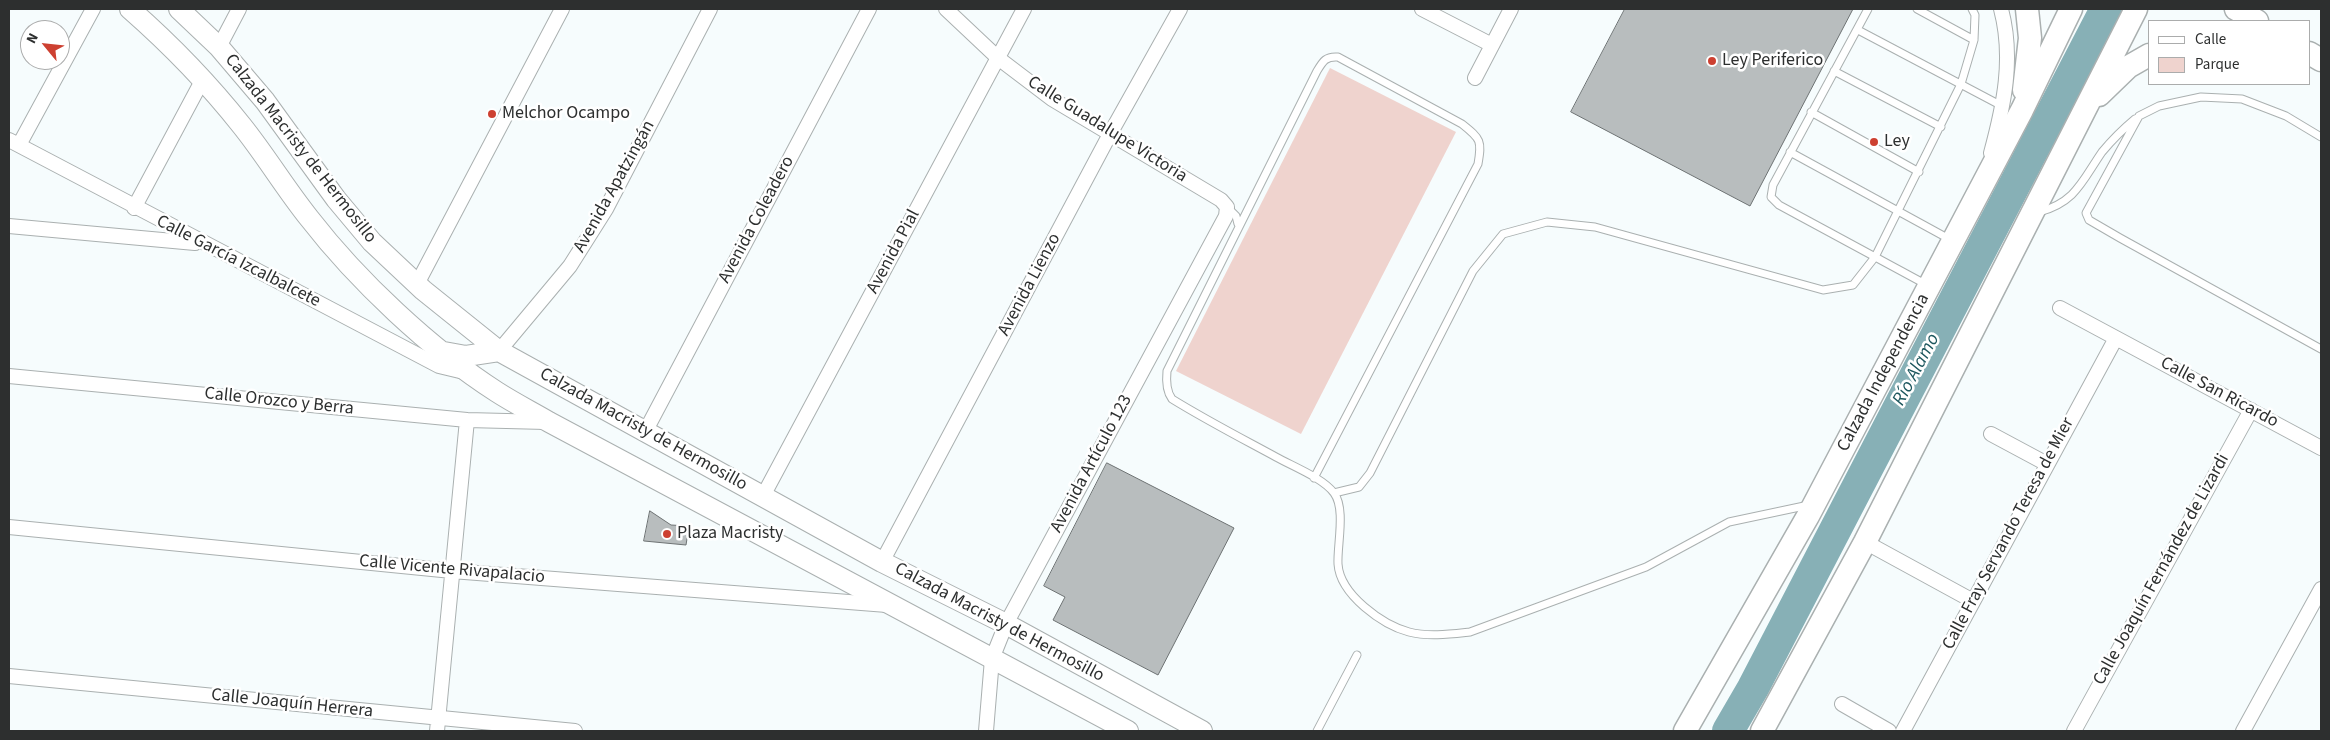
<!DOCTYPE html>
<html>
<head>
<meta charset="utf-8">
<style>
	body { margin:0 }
	#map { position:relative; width:2330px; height:740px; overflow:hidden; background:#f6fcfd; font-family:"Source Sans 3",sans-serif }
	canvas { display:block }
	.frame { position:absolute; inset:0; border:10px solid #2d2f2f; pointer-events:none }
	.legend { position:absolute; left:2148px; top:20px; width:162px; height:65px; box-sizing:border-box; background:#fff; border:1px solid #abacac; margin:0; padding:6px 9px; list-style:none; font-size:15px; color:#2d2f2f }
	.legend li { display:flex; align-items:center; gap:10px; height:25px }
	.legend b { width:25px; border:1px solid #abacac }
	.north { position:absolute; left:20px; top:20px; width:50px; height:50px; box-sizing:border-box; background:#fff; border:1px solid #abacac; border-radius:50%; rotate:298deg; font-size:14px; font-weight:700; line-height:20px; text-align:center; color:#2d2f2f }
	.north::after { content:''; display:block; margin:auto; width:18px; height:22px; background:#cd4031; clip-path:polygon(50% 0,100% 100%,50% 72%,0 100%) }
</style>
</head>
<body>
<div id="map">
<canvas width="2330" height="740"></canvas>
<div class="frame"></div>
<ul class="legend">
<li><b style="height:6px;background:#fff"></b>Calle</li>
<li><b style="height:14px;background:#efd3ce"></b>Parque</li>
</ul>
<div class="north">N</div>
</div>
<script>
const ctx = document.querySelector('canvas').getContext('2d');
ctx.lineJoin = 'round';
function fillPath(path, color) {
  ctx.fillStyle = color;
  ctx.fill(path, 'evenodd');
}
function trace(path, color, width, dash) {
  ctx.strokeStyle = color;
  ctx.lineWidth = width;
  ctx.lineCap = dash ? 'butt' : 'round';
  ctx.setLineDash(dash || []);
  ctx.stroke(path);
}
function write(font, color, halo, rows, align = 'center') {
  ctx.font = font + ' "Source Sans 3",sans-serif';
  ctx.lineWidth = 5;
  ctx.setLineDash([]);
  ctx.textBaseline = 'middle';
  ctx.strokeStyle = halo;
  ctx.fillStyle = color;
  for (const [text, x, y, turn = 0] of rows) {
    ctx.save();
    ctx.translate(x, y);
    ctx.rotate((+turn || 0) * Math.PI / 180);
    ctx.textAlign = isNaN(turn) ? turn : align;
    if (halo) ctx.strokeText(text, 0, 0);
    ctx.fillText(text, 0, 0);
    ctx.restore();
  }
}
fillPath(new Path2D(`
	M1330,68L1456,132L1301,434L1176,371Z`), '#efd3ce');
trace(new Path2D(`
	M1728,731L1753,688L2106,9`), '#87b0b6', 32);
const building = new Path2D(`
	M1625,9H1853L1750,206L1571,112Z
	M1107,463L1234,528L1158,675L1053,620L1065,597L1044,586Z
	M650,511L671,525L689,526L686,545L644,541Z`);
fillPath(building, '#b8bdbe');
trace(building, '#6d7273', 1);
const lane = new Path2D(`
	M1868,9L1773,185L1771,197L1779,205L1927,285
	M1917,9L1974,40
	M1858,30L2002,106
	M1834,71L1941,127
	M1811,112L1919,172
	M2321,137L2286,116L2242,99L2201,97L2159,106L2139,116L2086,213L2089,220L2120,238L2321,349
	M1790,152L1951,240
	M1227,207L1236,216L1238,224
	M2039,212C2076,202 2082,181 2102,152C2112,140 2123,129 2135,119
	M1314,478L1478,164C1482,141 1481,139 1462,124L1338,57C1326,56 1323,61 1317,71L1167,371C1166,381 1166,391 1172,399C1206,420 1241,438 1276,457C1292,466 1323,478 1334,493C1346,509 1337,545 1338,564C1340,595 1383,625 1409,632C1429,637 1451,634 1470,632L1646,567L1729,522L1809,505
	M1334,493L1359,487L1370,473L1473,271L1503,234L1547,222L1595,227L1823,290L1853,285L1875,257L1961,84L1974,40L1975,15L1972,9
	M1317,731L1357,655`);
const street = new Path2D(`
	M946,9L998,58L1052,99L1221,200L1227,207L1226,216L1006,624L992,659L986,731
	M1422,9L1492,45
	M219,47L239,9
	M1475,78L1511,9
	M9,140L439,366L464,372
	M19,145L93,9
	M1991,153C2004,105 2014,58 2001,9
	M134,208L203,79
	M9,226L195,243
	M417,284L562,9
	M2060,308L2321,448
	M499,351L570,266L606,209L710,9
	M9,376L467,420L546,422
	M645,432L869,9
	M1991,434L2047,464
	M763,496L1024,9
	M9,527L452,571L887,605
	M1865,542L1973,601
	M882,562L1110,134L1180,9
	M9,676L575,731
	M1842,704L1889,731
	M437,731L467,420
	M1903,731L2116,338
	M2074,731L2251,410
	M2243,731L2321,589`);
const secondary = new Path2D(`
	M130,9C171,45 208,83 242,126C266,156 285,188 309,218C357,280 430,349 497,392C514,403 532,412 549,422L1128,731
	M179,9L219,47L265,101L336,199L372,242L423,290L499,351L882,562L1006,624L1202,731
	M444,352L466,356L499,351`);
const primary = new Path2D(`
	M2236,9L2257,21
	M2309,53L2321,60
	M2024,90L2030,38L2027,9
	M2099,95L2128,67L2149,55
	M1685,731L1808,516L2022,110L2071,9
	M1762,731L1865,542L2136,9`);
trace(lane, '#aab0b0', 9);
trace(street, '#aab0b0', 16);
trace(secondary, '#aab0b0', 22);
trace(primary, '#aab0b0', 25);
trace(lane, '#fff', 7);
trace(street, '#fff', 14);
trace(secondary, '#fff', 20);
trace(primary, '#fff', 22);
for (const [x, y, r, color] of [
	[1712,61,5,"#cd4031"],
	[492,114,5,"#cd4031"],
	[1874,142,5,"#cd4031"],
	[667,534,5,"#cd4031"]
]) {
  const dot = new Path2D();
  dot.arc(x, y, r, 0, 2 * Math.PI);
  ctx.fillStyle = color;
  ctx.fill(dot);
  trace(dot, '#fff', 2);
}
write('18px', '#2d2f2f', '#fff', [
	["Ley Periferico",1722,61],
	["Melchor Ocampo",502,114],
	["Ley",1884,142],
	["Plaza Macristy",677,534]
], 'left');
write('18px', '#2d2f2f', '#fff', [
	["Calle Guadalupe Victoria",1107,130,32],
	["Calzada Macristy de Hermosillo",300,149,52],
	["Avenida Apatzingán",615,187,-61],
	["Avenida Coleadero",757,220,-62],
	["Avenida Pial",894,252,-62],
	["Calle García Izcalbalcete",238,262,27],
	["Avenida Lienzo",1030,285,-62],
	["Calzada Independencia",1884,373,-62],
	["Calle San Ricardo",2219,393,28],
	["Calle Orozco y Berra",279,402,6],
	["Calzada Macristy de Hermosillo",643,430,29],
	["Avenida Artículo 123",1092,464,-62],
	["Calle Fray Servando Teresa de Mier",2009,534,-62],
	["Calle Vicente Rivapalacio",452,570,5],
	["Calle Joaquín Fernández de Lizardi",2162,570,-61],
	["Calzada Macristy de Hermosillo",999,623,28],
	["Calle Joaquín Herrera",292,704,6]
]);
write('italic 19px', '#1d575e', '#fff', [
	["Río Alamo",1917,370,-62]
]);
</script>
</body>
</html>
